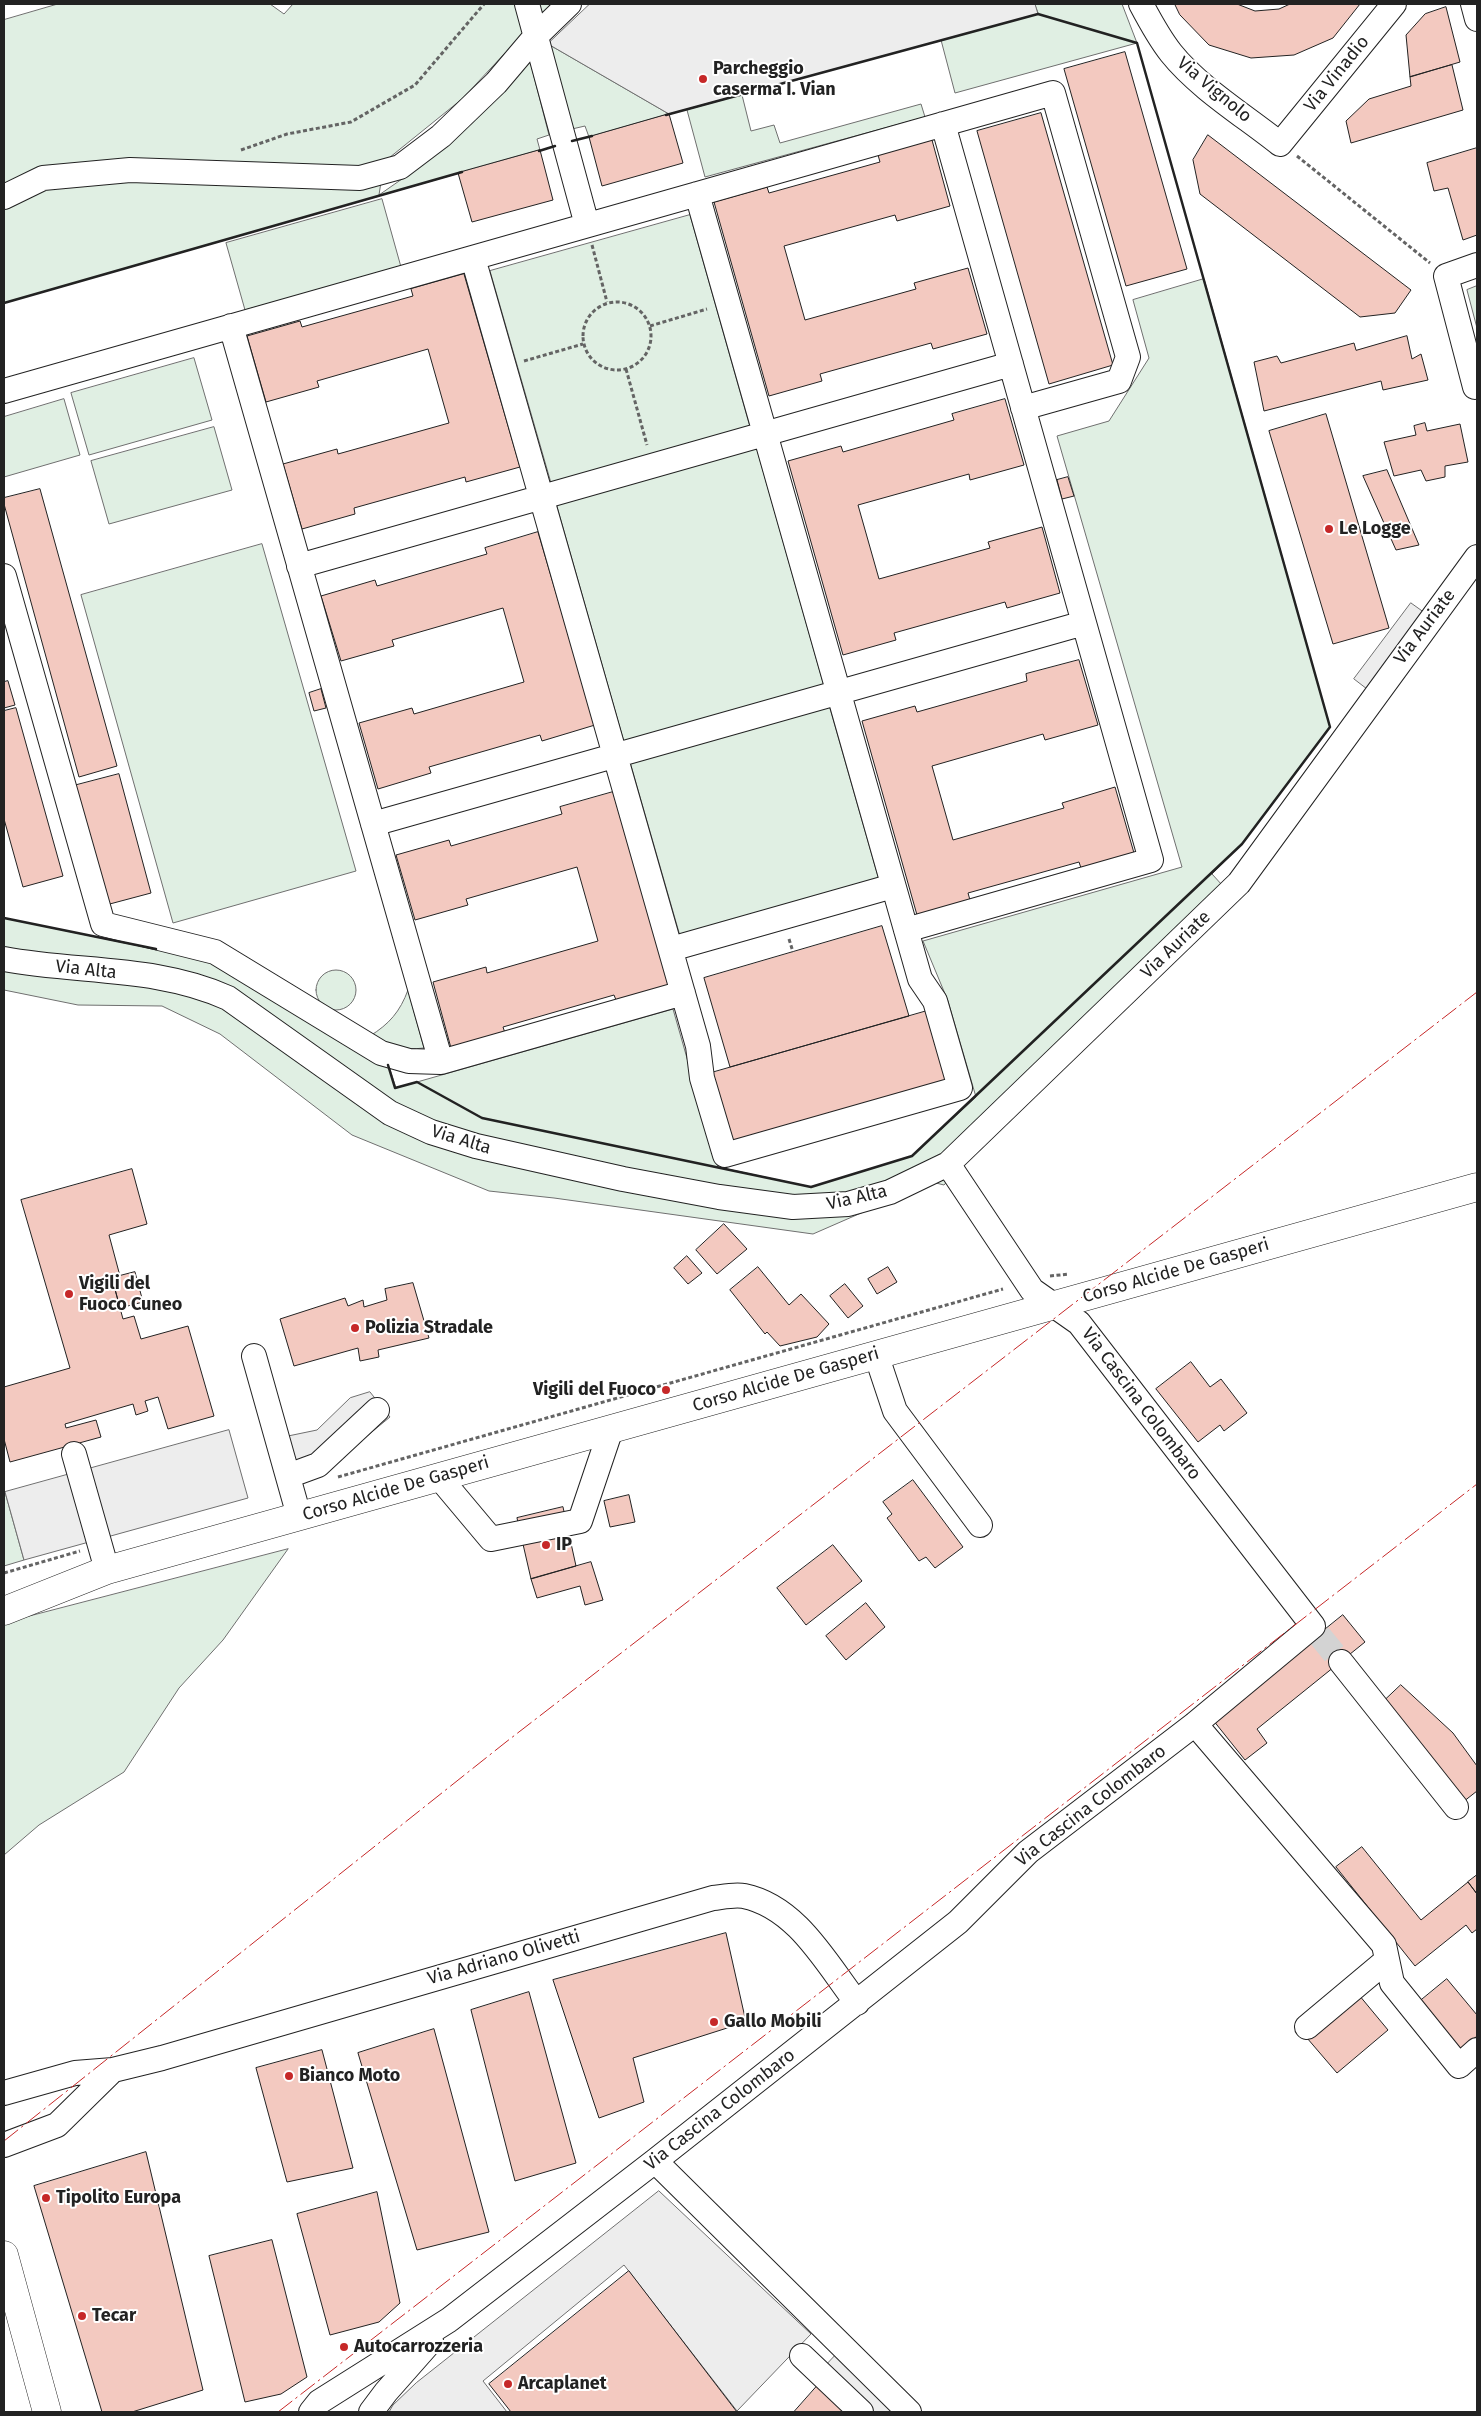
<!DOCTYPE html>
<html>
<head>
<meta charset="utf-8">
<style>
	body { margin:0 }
	#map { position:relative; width:1481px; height:2416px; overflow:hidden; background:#fff; font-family:"Fira Sans",sans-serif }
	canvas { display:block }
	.frame { position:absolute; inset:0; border:5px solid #222; pointer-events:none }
</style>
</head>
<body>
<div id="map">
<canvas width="1481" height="2416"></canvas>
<div class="frame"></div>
</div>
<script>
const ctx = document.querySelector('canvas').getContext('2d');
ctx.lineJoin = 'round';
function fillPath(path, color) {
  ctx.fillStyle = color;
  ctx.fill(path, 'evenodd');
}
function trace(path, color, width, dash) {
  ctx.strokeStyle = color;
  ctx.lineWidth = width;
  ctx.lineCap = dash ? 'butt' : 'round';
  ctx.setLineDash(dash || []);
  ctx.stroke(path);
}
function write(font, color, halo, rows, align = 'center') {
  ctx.font = font + ' "Fira Sans",sans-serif';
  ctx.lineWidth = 4;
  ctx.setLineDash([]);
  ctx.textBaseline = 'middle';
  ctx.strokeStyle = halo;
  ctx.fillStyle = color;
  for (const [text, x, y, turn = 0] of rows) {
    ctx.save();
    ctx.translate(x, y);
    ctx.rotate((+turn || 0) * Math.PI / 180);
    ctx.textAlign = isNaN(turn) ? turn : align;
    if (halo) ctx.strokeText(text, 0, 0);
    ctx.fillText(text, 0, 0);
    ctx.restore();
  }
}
const green = new Path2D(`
	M58,4H270L284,14L293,4H551L462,99L384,162L379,195L422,165L530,61L549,135L537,139L540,150L4,303V20Z
	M1035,4H1122L1137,43L955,93L941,40L1038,14Z
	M548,44L669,114L589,137L585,126L572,129Z
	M742,95L751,131L774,125L780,143L921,104L925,117L705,177L687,110Z
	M382,199L401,267L245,310L226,243Z
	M690,215L750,427L551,483L490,271Z
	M1204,279L1330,727L1242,844L1212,874L1233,897L972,1154L944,1185L932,1182L813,1234L554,1198L489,1191L352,1135L220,1034L162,1006L78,1005L4,990V918L212,961L389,1066L396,1088L673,1009L718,1167L811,1187L912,1156L976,1097L948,1001L923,941L1182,867L1057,436L1109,421L1149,358L1133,300Z
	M1477,286V328L1467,290Z
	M194,358L212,420L89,455L71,393Z
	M64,399L80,455L4,477V417Z
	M214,427L232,490L109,524L91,461Z
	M756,446L824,686L624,742L556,503Z
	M262,544L356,871L173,923L81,595Z
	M829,705L879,880L680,936L630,762Z
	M316 990a20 20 0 1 1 40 0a20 20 0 1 1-40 0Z
	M408,990L424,1048C403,1051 389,1044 370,1036C389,1024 400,1012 408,990Z
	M5,1492L24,1560L4,1566V1493Z
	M288,1549L223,1640L179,1688L124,1772L39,1825L4,1855V1623Z`);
fillPath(green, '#e0efe3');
trace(green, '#6f6f6f', 1);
const parking = new Path2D(`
	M590,4H1035L1038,14L669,114L548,44Z
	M1411,603L1425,613L1367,689L1354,679Z
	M370,1392L390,1417L328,1468L301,1476L288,1436L317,1430L350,1398Z
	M229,1430L248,1498L24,1560L5,1492Z
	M659,2191L811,2334L737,2411L624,2265L483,2381L507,2412H389L393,2405L416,2383Z
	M850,2340L923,2412H853L815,2377Z`);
fillPath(parking, '#ededed');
trace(parking, '#6f6f6f', 1);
const building = new Path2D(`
	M1175,4H1237L1255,11L1279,9L1290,4H1360L1333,38L1294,55L1251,58L1209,45L1180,15Z
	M1446,7L1460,62L1410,77L1406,35L1425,14Z
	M1125,52L1187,269L1126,286L1064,69Z
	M1452,65L1463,110L1351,143L1346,121L1369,99L1411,86L1410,77Z
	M1041,113L1113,365L1049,384L977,131Z
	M669,114L683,163L602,186L589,137Z
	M1208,135L1411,290L1395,313L1360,317L1200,194L1193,160Z
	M932,140L950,206L897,221L895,215L784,246L805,320L916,289L914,283L968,268L987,334L933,349L931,343L820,374L822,381L769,396L714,202L767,187L769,193L880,162L878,155Z
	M1477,148V235L1463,240L1448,188L1434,191L1427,163Z
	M540,150L553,200L472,222L458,173Z
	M464,274L520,467L466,482L465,477L354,508L355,514L302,529L283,464L337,449L338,454L449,423L428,349L317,381L319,387L266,402L247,336L300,321L302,327L413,296L411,289Z
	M1407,336L1412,359L1421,354L1428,380L1383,390L1381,381L1264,411L1254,362L1277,356L1281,363L1354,343L1356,350Z
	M1005,399L1024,465L970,480L969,474L858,505L879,579L990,548L988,542L1042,527L1060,593L1007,608L1005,602L894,633L896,640L843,655L788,461L841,446L843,452L954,420L952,414Z
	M1326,414L1389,628L1333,644L1269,431Z
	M1425,423L1427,431L1460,424L1468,462L1445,466V477L1426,481L1421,470L1394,476L1384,442L1416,435L1414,426Z
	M1387,470L1419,545L1396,550L1363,476Z
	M1068,477L1074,496L1062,499L1057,480Z
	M40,489L117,766L79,777L4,504V498Z
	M538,532L595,725L542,741L540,735L429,767L431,773L378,789L359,723L412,708L414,714L524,682L503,608L392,640L394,646L341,661L321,596L375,580L377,586L487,554L485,548Z
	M1079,660L1098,725L1045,740L1043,734L932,766L953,840L1064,808L1062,803L1115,787L1134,853L1081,868L1079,862L968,893L970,900L917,915L862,721L915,706L917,712L1027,681L1026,674Z
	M8,681L15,705L4,708V682Z
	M321,689L326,708L314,711L309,693Z
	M16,708L63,876L23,887L4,819V711Z
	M119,774L151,893L106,905L73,786Z
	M613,792L669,985L616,1000L614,995L503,1027L505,1033L451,1048L433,982L486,967L487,973L598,941L577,867L466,899L468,905L415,920L396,855L449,840L451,846L562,814L560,807Z
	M882,926L909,1016L730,1067L704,978Z
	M927,1011L948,1082L732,1144L711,1073Z
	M132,1169L147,1224L109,1235L120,1276L112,1278L120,1308L123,1319L134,1316L141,1339L188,1326L214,1416L168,1429L158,1397L145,1401L148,1411L136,1415L133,1404L65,1424L66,1428L96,1420L101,1437L10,1462L4,1439V1387L70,1368L21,1200Z
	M724,1224L747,1249L717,1274L696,1250Z
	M687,1256L702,1273L688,1284L674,1268Z
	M758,1267L789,1305L801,1294L829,1324L817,1337L780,1346L767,1332L765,1334L730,1290Z
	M888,1267L897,1282L877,1294L868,1279Z
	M135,1272L143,1302L120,1308L112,1278Z
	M413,1283L429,1338L378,1350L379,1357L360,1361L358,1348L294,1366L280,1319L345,1298L348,1306L363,1300L364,1307L387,1300L385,1289Z
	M845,1284L863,1306L848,1318L830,1296Z
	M1191,1362L1210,1387L1221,1379L1247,1413L1224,1431L1220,1425L1198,1442L1156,1389Z
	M913,1480L963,1547L935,1568L926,1557L919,1561L887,1518L892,1514L883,1502Z
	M629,1495L635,1522L610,1527L604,1501Z
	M563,1507L576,1566L531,1579L517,1518Z
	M833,1545L862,1581L806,1625L777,1588Z
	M591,1562L603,1600L585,1605L580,1586L537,1598L531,1579Z
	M866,1603L885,1627L846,1660L826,1636Z
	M1343,1615L1365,1642L1257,1729L1267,1743L1245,1760L1213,1720Z
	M1401,1685L1453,1733L1477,1766V1791L1463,1802L1383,1702Z
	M1362,1847L1421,1920L1468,1882L1477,1894V1929L1472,1933L1466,1925L1415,1966L1336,1867Z
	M1477,1875V1894L1468,1882Z
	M726,1933L746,2022L633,2058L644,2102L599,2118L553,1980Z
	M1447,1979L1477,2015V2036L1460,2051L1419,2002Z
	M529,1992L576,2163L515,2181L471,2010Z
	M1359,1995L1388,2030L1337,2073L1307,2038Z
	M434,2029L489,2232L417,2250L358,2053Z
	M322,2050L353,2168L287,2182L256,2068Z
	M146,2152L203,2390L132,2412H102L34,2186Z
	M377,2192L400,2303L379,2322L330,2335L297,2214Z
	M272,2240L307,2377L281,2394L245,2402L209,2256Z
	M629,2271L737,2412H511L489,2384Z
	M818,2385L848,2412H794Z`);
fillPath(building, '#f3c9c0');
trace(building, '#222', 1);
trace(new Path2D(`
	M1319,1635L1341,1662`), '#d3d3d3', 24, [24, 12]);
const minor = new Path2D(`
	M527,4L587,225
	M1141,4C1150,21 1159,38 1171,53C1199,88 1245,116 1280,144L1394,4
	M1473,4L1477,19
	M4,197L43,178L130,170L360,178L400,167L441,136L496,83L535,37L569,4
	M473,258L698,1046L702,1078L725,1155L960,1088L935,1001L920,979L697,194
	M231,326L441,1062
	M1475,387L1446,276L1477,265
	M4,391L1053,93L1128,357L1119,381L1023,408
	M299,566L1011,364
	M4,576L103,924L215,952L381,1053L409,1061L441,1062L683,993
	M373,824L1084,623
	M906,930L1151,860L943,124
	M671,949L893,886
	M4,959C79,973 158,966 228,998L390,1113L431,1132L476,1146L623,1179L719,1197L793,1207L848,1204L890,1192L948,1164L1239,883L1477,557
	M876,1354L895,1411L980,1525
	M254,1356L299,1516
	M74,1454L107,1570
	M288,1476L318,1465L377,1410
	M439,1477L491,1539L580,1521L611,1429
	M1341,1662L1456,1807
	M1195,1724L1384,1945L1392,1983L1459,2066L1477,2050
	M1307,2027L1387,1960
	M4,2093L75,2073L113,2070L162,2058L713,1898C722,1897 735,1894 744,1896C797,1907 826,1963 857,2003
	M4,2145L57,2125L113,2070
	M655,2161L909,2412
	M802,2356L861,2412
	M311,2412L319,2402L449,2320L655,2161L958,1922L1028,1852L1195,1724L1313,1626L1079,1323L1032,1290L948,1164
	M371,2412L386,2392L431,2341`);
const major = new Path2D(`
	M4,1611L107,1570L1477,1187
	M4,2255L47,2412`);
trace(minor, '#222', 26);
trace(major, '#222', 29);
trace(new Path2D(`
	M241,150L287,134L351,122L415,85L484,4
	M1297,156L1430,263
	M592,245L607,302
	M583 336a34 34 0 1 1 68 0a34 34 0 1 1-68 0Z
	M650,326L707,309
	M524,361L583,344
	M626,369L647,445
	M789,939L793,952
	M1050,1276L1069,1274
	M338,1477L1003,1289
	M4,1573L80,1551`), '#646464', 3, [4, 2.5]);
trace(minor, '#fff', 24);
trace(major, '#fff', 28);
trace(new Path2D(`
	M572,141L592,136
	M539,151L555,146
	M4,303L462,172
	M4,918L156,949
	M388,1065L395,1088L417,1082L482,1118L811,1187L912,1156L1242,844L1330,727L1137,43L1038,14L666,115`), '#222', 2.5);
trace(new Path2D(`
	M4,2141L506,1742L1477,992
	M278,2412L1477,1484`), '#c62828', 1, [18, 4, 2.5, 4]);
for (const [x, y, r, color] of [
	[703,79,5,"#c62828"],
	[1329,529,5,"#c62828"],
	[69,1294,5,"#c62828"],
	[355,1328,5,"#c62828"],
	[666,1390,5,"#c62828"],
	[546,1545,5,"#c62828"],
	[714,2022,5,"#c62828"],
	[289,2076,5,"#c62828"],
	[46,2198,5,"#c62828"],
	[82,2316,5,"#c62828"],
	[344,2347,5,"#c62828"],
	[508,2384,5,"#c62828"]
]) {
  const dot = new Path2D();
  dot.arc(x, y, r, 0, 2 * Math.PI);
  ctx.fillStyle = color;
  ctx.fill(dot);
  trace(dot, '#fff', 2);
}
write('bold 18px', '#222', '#fff', [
	["Parcheggio",713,69],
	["caserma I. Vian",713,90],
	["Le Logge",1339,529],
	["Vigili del",79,1284],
	["Fuoco Cuneo",79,1305],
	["Polizia Stradale",365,1328],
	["Vigili del Fuoco",656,1390,"right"],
	["IP",556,1545],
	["Gallo Mobili",724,2022],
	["Bianco Moto",299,2076],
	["Tipolito Europa",56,2198],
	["Tecar",92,2316],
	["Autocarrozzeria",354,2347],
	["Arcaplanet",518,2384]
], 'left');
write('18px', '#222', '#fff', [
	["Via Vinadio",1337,74,-51],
	["Via Vignolo",1214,90,40],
	["Via Auriate",1425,627,-53],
	["Via Auriate",1176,945,-44],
	["Via Alta",86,970,6],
	["Via Alta",461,1140,17],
	["Via Alta",857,1198,-13],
	["Corso Alcide De Gasperi",1176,1271,-16],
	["Corso Alcide De Gasperi",786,1380,-16],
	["Via Cascina Colombaro",1141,1404,53],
	["Corso Alcide De Gasperi",396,1489,-16],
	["Via Cascina Colombaro",1091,1806,-38],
	["Via Adriano Olivetti",504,1958,-16],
	["Via Cascina Colombaro",720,2110,-38]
]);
</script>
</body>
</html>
